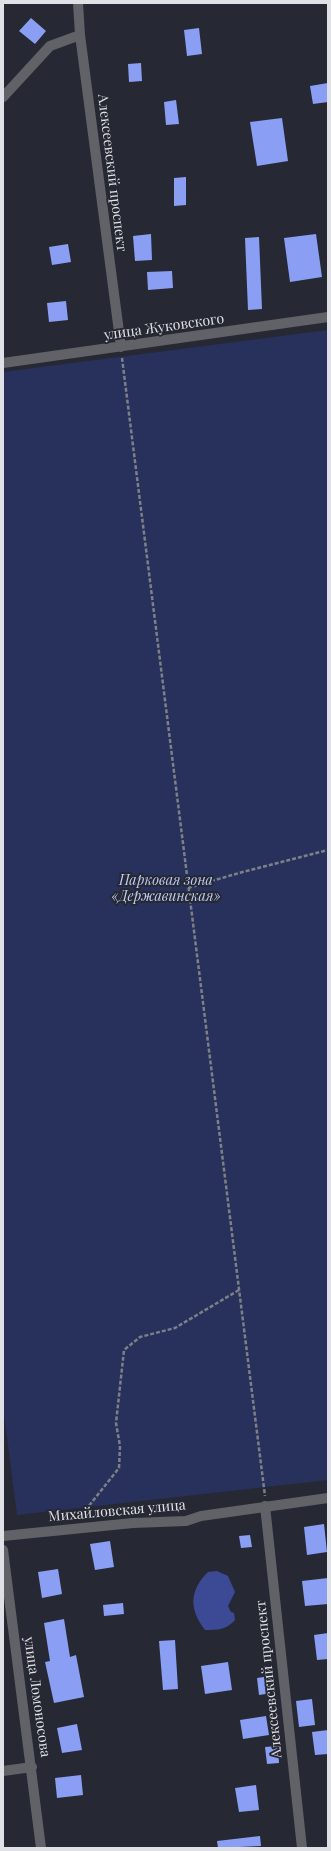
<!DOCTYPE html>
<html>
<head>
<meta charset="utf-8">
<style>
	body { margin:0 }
	#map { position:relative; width:331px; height:1851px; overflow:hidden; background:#262933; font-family:"Playfair Display",serif }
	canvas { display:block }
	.frame { position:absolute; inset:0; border:4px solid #dfe1e7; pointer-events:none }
</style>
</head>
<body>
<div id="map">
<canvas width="331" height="1851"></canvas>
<div class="frame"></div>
</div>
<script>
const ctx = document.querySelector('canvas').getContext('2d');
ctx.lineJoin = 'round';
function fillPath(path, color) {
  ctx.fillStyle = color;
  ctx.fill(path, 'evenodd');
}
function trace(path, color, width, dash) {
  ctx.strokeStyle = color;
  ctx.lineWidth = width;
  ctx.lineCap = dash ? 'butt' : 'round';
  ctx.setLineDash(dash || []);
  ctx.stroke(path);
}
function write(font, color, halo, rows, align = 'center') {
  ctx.font = font + ' "Playfair Display",serif';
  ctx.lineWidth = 4;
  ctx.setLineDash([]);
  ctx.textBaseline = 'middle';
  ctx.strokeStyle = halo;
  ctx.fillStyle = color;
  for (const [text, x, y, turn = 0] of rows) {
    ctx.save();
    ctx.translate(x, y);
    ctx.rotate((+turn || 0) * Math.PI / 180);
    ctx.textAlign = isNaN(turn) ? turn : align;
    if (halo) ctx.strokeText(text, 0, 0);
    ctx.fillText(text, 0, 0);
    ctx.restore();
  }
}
fillPath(new Path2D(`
	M328,330V1480L17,1515L3,1406V372Z`), '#27315b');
fillPath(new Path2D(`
	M217,1571L228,1576L235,1592L228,1606L231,1612L234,1613L235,1620C226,1630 218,1630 205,1630C189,1609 189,1591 208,1572Z`), '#3c4a96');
fillPath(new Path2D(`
	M31,18L46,31L35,44L19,31Z
	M199,28L202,54L187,56L184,30Z
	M141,63L142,81L129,82L128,64Z
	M328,83V102L313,104L310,86Z
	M176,100L179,124L166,125L164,102Z
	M282,118L288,161L257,166L250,122Z
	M186,177V205L174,206V178Z
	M151,234L152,260L135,261L133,236Z
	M316,234L322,277L290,282L284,238Z
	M259,237L262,309L248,310L245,238Z
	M68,244L71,262L52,265L49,247Z
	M172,271L173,288L148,290L147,272Z
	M66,301L68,320L49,322L47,303Z
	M324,1524L327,1552L307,1555L304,1527Z
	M250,1535L252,1547L241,1548L239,1536Z
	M110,1541L114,1567L95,1570L90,1544Z
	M58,1569L62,1594L42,1598L38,1572Z
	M328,1578V1604L305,1606L302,1581Z
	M123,1603L124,1614L104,1616L103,1605Z
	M64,1619L70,1657L76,1655L84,1697L54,1703L45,1662L50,1661L44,1623Z
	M328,1633V1659L317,1660L314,1635Z
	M175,1640L178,1689L163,1690L159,1641Z
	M228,1662L232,1690L205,1694L201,1666Z
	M270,1676L272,1693L259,1695L257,1678Z
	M312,1699L315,1725L299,1727L296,1701Z
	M266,1716L269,1735L243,1739L240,1720Z
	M77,1724L82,1750L62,1753L57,1728Z
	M328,1730V1754L315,1755L312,1732Z
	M278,1746L279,1763L267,1764L265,1747Z
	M81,1775L83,1795L57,1798L55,1778Z
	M256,1785L259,1810L239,1812L235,1788Z
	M260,1836L261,1846L218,1848L217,1841Z`), '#8a9ff3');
trace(new Path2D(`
	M122,358L265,1496
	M188,888L239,873L328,850
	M90,1517L88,1507L119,1468L120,1446L116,1423L124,1350L140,1337L175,1328L239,1290`), '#7d8088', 2.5, [4, 2]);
trace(new Path2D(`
	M78,3L80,35L121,347
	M3,97L50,46L80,35
	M3,363L328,317
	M265,1506L302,1848
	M3,1536L133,1523L186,1521L201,1516L328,1498
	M3,1550L41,1848
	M3,1771L32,1767`), '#606267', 10);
write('14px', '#dfe1e7', '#262933', [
	["Алексеевский проспект",112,173,83],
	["улица Жуковского",164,327,-8],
	["Михайловская улица",117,1511,-5],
	["Алексеевский проспект",269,1679,-96],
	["улица Ломоносова",37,1697,82]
]);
write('italic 14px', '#bdcaf5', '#262933', [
	["Парковая зона",166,881],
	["«Державинская»",166,897]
]);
</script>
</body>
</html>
